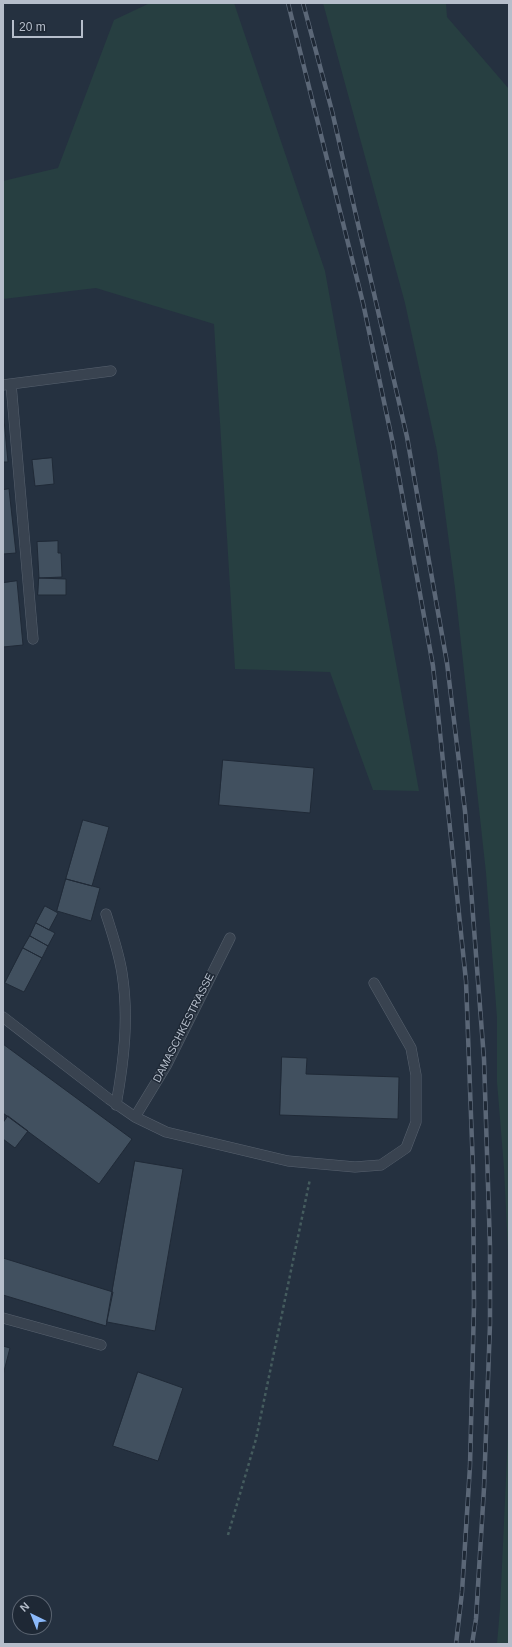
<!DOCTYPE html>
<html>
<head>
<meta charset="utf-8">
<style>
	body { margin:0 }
	#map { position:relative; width:512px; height:1647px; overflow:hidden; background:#253140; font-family:Helvetica,sans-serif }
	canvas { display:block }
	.frame { position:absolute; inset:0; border:4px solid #b6becb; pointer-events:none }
	.north { position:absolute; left:12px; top:1595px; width:40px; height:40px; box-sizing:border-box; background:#1e2835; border:1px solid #5b6471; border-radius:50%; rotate:317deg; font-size:11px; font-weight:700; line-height:16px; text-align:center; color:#b6becb }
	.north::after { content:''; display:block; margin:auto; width:14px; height:18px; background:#8bb9fa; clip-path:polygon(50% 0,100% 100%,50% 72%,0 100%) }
	.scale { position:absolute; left:12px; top:20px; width:71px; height:18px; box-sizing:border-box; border:2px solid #b6becb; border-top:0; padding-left:5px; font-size:12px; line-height:14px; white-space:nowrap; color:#b6becb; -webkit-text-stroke:3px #1e2835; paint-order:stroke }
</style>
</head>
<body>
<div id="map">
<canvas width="512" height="1647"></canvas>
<div class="frame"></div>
<div class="north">N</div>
<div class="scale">20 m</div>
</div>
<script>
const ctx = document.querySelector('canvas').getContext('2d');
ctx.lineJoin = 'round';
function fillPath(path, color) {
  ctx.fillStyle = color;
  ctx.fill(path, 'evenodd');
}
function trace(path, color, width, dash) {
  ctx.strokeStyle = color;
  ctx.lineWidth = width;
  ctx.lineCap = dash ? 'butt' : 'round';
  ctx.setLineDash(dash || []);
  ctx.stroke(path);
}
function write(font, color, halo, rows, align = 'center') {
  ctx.font = font + ' Helvetica,sans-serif';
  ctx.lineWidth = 3;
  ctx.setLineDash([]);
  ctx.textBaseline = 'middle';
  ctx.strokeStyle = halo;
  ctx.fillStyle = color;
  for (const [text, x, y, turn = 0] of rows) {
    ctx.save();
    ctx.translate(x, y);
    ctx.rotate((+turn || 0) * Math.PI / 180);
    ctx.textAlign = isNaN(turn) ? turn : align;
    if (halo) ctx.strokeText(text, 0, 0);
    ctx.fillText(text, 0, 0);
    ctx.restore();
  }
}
fillPath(new Path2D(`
	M150,3H234L325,271L419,791L373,790L330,672L235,669L214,324L96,288L3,299V181L58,168L114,20Z
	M323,3H446L447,17L509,89V1272L504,1168L497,1082V1018L486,873L455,588L437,451L405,303Z
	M509,1413V1644H497L500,1609Z`), '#273f41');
const building = new Path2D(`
	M3,409L8,462H3Z
	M52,458L54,484L35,486L32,460Z
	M9,489L16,553L3,554V490Z
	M58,541V553H61L62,577L39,578L37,542Z
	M39,578L66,579V595H38Z
	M17,581L23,645L3,647V583Z
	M223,760L314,768L310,813L219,805Z
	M83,820L109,827L92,886L66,879Z
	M66,879L100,888L91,921L57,911Z
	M45,906L58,913L49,930L36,923Z
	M36,923L55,933L48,946L30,936Z
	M30,936L48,946L42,958L23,948Z
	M23,948L42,958L24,992L5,983Z
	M3,1044L132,1139L99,1184L3,1113Z
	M282,1057L307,1058L306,1074L399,1077L398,1119L280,1115Z
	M8,1116L28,1131L15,1148L3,1139V1123Z
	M135,1161L183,1169L155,1331L107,1322Z
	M3,1258L113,1292L106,1326L3,1295Z
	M3,1346L10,1348L3,1375Z
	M138,1372L183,1388L158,1461L113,1446Z`);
fillPath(building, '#41505f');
trace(building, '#202a37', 1);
const lane = new Path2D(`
	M11,384L33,639
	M3,385L111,371
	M106,914C112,933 119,953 122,973C129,1017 124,1061 116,1105
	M3,1017L109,1099L135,1117L166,1132L288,1161L355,1167L381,1165L406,1148L416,1122V1075L411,1048L374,983
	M135,1117L166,1066L230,938
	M3,1318L101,1345`);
trace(lane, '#57616e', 11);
trace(new Path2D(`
	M228,1535L256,1439L310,1179`), '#455c5e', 2.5, [3, 3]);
trace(lane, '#394350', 10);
const rail = new Path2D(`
	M288,3L363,303L393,444L433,666L466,981L473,1169L474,1305L470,1466L462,1592L456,1644
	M303,3L332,111L407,437L447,663L465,811L484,1059L490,1247V1324L484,1488L476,1619L472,1644`);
trace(rail, '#5b6777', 4.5);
trace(rail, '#1e2835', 3, [9]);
write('11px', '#b6becb', '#1e2835', [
	["DAMASCHKESTRASSE",184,1028,-63]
]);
</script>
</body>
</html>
